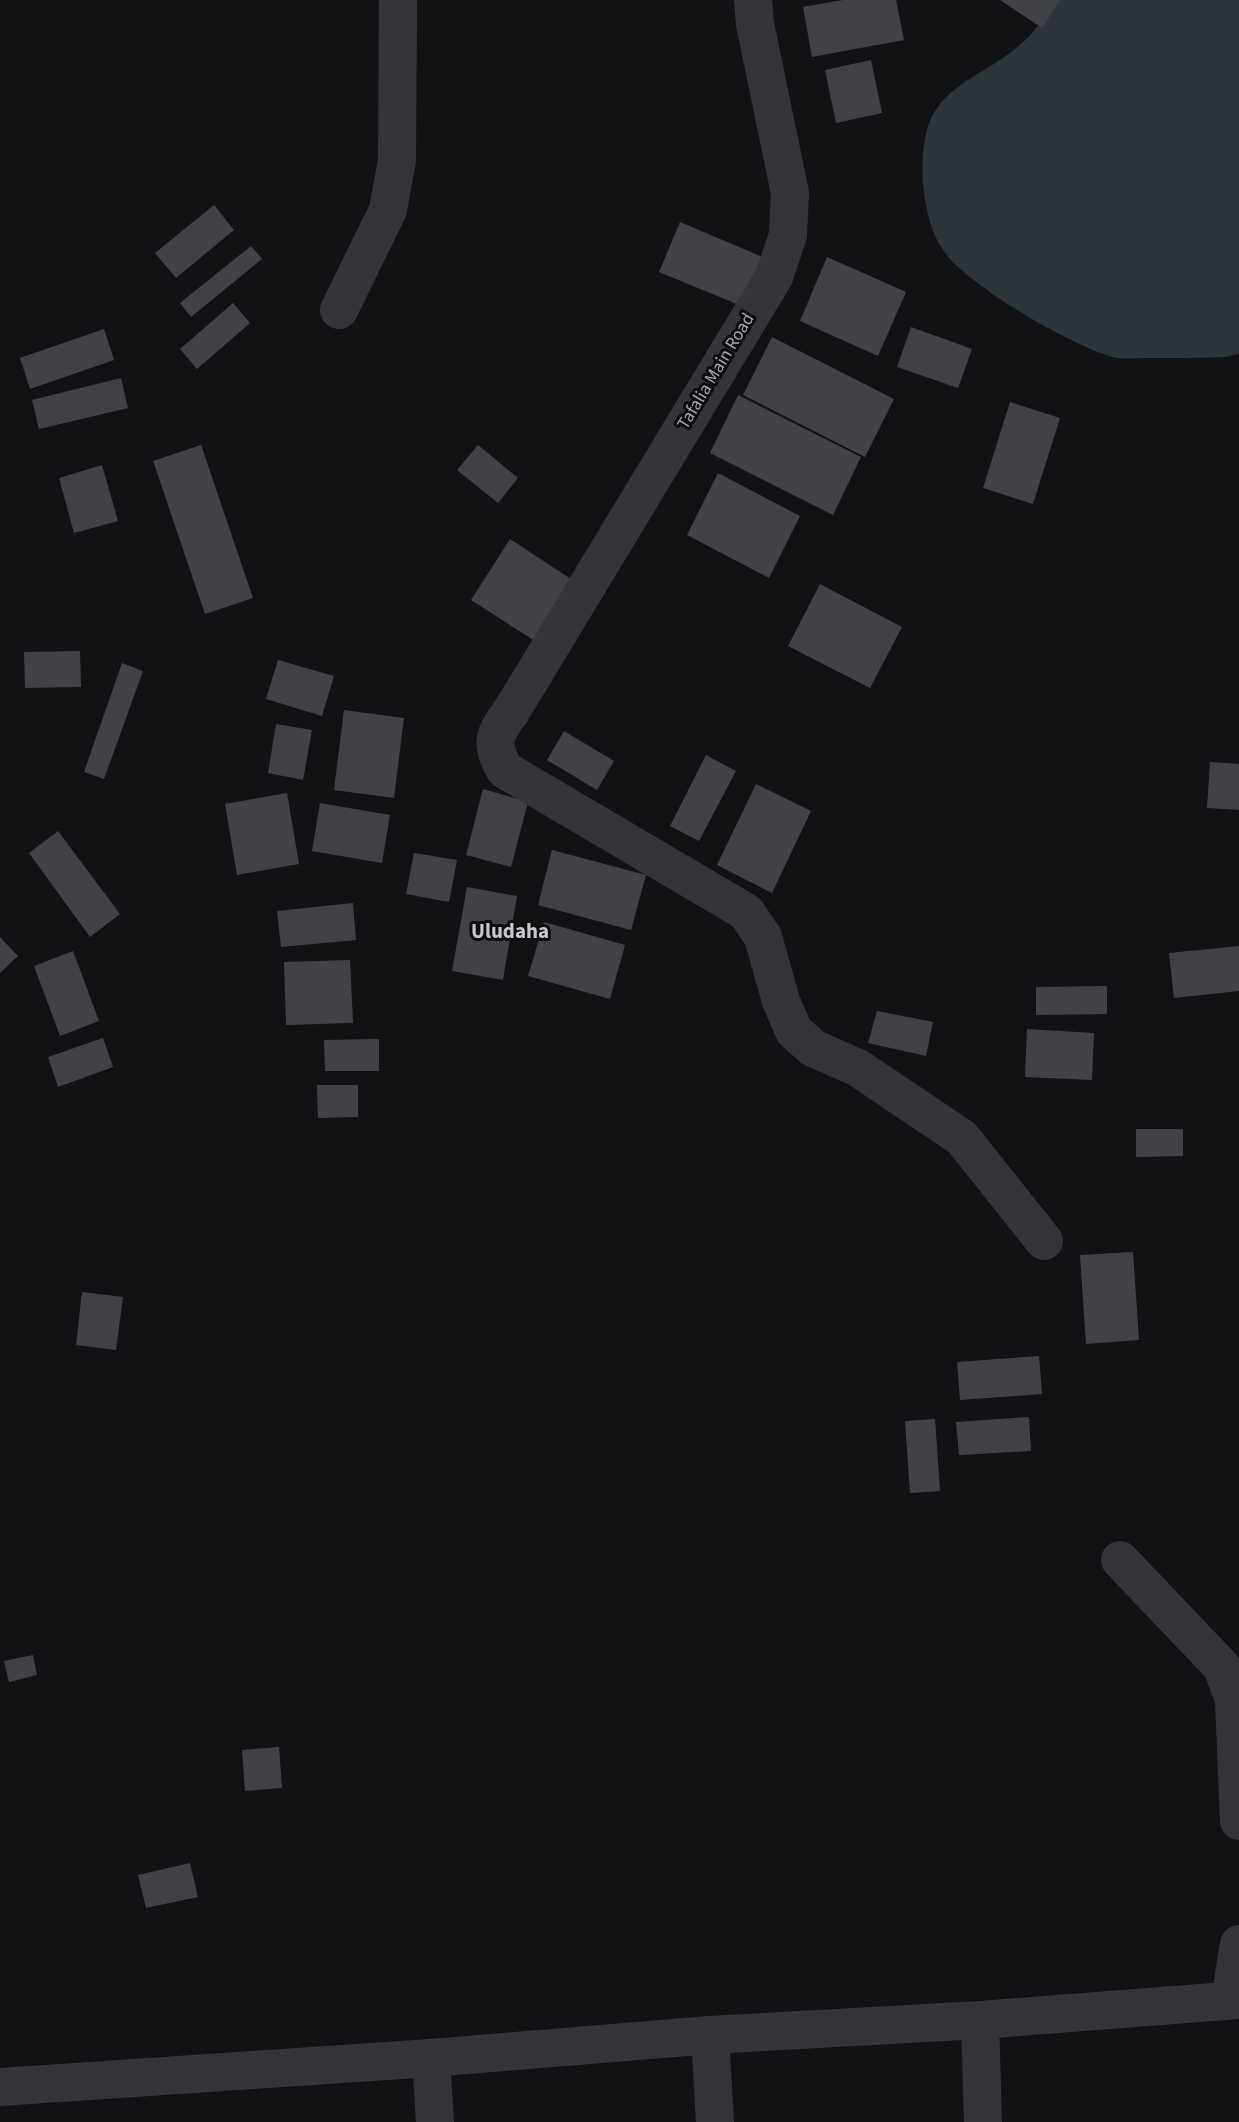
<!DOCTYPE html>
<html>
<head>
<meta charset="utf-8">
<style>
	body { margin:0 }
	canvas { display:block; background:#121214 }
</style>
</head>
<body>
<canvas width="1239" height="2122"></canvas>
<script>
const ctx = document.querySelector('canvas').getContext('2d');
ctx.lineJoin = 'round';
function fillPath(path, color) {
  ctx.fillStyle = color;
  ctx.fill(path, 'evenodd');
}
function trace(path, color, width, dash) {
  ctx.strokeStyle = color;
  ctx.lineWidth = width;
  ctx.lineCap = dash ? 'butt' : 'round';
  ctx.setLineDash(dash || []);
  ctx.stroke(path);
}
function write(font, color, halo, rows, align = 'center') {
  ctx.font = font + ' "Source Sans 3",sans-serif';
  ctx.lineWidth = 6;
  ctx.setLineDash([]);
  ctx.textBaseline = 'middle';
  ctx.strokeStyle = halo;
  ctx.fillStyle = color;
  for (const [text, x, y, turn = 0] of rows) {
    ctx.save();
    ctx.translate(x, y);
    ctx.rotate((+turn || 0) * Math.PI / 180);
    ctx.textAlign = isNaN(turn) ? turn : align;
    if (halo) ctx.strokeText(text, 0, 0);
    ctx.fillText(text, 0, 0);
    ctx.restore();
  }
}
fillPath(new Path2D(`
	M1053,0H1239V354L1225,357C1198,358 1172,358 1145,358C1135,358 1123,360 1113,357C1072,346 966,285 943,250C922,220 916,155 930,121C944,87 982,74 1010,53C1028,40 1044,21 1053,0Z`), '#2d353b');
fillPath(new Path2D(`
	M843,0H896L904,40L812,57L803,7Z
	M1000,0H1060L1042,28Z
	M871,60L882,113L836,123L825,70Z
	M214,205L234,230L176,278L155,253Z
	M680,222L765,258L744,307L659,272Z
	M251,246L262,259L191,317L180,303Z
	M827,257L906,292L878,356L800,321Z
	M233,303L250,323L197,369L180,349Z
	M911,327L972,349L958,388L897,367Z
	M104,329L114,360L30,389L20,358Z
	M772,337L894,399L865,457L743,395Z
	M121,378L128,408L39,429L32,400Z
	M738,395L861,457L833,515L710,453Z
	M1010,402L1060,418L1033,504L983,488Z
	M201,445L253,598L205,614L153,461Z
	M478,445L518,478L498,503L457,470Z
	M102,465L118,521L74,533L59,478Z
	M718,473L800,516L769,578L687,535Z
	M510,539L580,585L541,645L471,600Z
	M820,584L902,627L870,688L788,646Z
	M80,651L81,687L25,688L24,652Z
	M278,660L334,676L322,716L266,699Z
	M122,663L143,671L104,779L84,772Z
	M344,710L404,718L394,798L334,790Z
	M276,724L312,730L303,780L268,773Z
	M564,731L614,761L597,790L547,760Z
	M706,755L736,771L699,841L670,826Z
	M1210,762L1239,764V810L1207,808Z
	M756,784L811,811L772,893L717,865Z
	M483,789L528,802L511,867L466,855Z
	M287,793L299,864L237,875L225,804Z
	M320,803L390,815L382,863L312,851Z
	M58,831L120,914L90,937L29,853Z
	M552,850L646,875L631,930L538,905Z
	M414,853L457,860L449,902L406,894Z
	M467,887L517,896L503,980L452,971Z
	M353,903L356,940L281,947L277,911Z
	M544,922L625,945L610,999L528,976Z
	M0,937L18,956L0,973Z
	M1239,946V991L1174,998L1169,953Z
	M73,951L99,1021L60,1036L34,966Z
	M350,960L353,1023L286,1025L284,962Z
	M1107,986V1014L1036,1015V987Z
	M877,1011L933,1022L926,1056L868,1043Z
	M1027,1029L1094,1033L1092,1080L1025,1077Z
	M103,1038L113,1067L58,1087L48,1057Z
	M379,1039V1071H325L324,1040Z
	M317,1085H358V1117L318,1118Z
	M1136,1129H1183V1156L1136,1157Z
	M1133,1252L1139,1340L1086,1344L1080,1255Z
	M82,1292L123,1297L116,1350L76,1345Z
	M1039,1356L1042,1394L960,1400L957,1362Z
	M1029,1417L1031,1451L959,1455L956,1422Z
	M935,1419L940,1491L910,1493L905,1421Z
	M33,1655L37,1675L9,1682L4,1661Z
	M279,1747L282,1788L245,1791L242,1750Z
	M190,1863L198,1897L146,1908L138,1875Z`), '#414246');
trace(new Path2D(`
	M753,0L755,24L790,193L788,235L774,277L512,710C494,735 489,742 505,770L746,912L763,937L781,1001L794,1031L813,1048L858,1068L962,1138L1044,1241
	M339,310L388,210L397,160L398,0
	M1120,1560L1222,1667L1234,1700L1239,1821
	M1230,2000L1239,1944
	M980,2020L983,2122
	M710,2035L715,2122
	M431,2058L435,2122
	M0,2087L431,2058L710,2035L980,2020L1239,2000`), '#343538', 38);
write('18px', '#a5aab3', '#0d0d0e', [
	["Tafalia Main Road",717,372,-59]
]);
write('bold 21px', '#c5c9cf', '#0d0d0e', [
	["Uludaha",510,933]
]);
</script>
</body>
</html>
